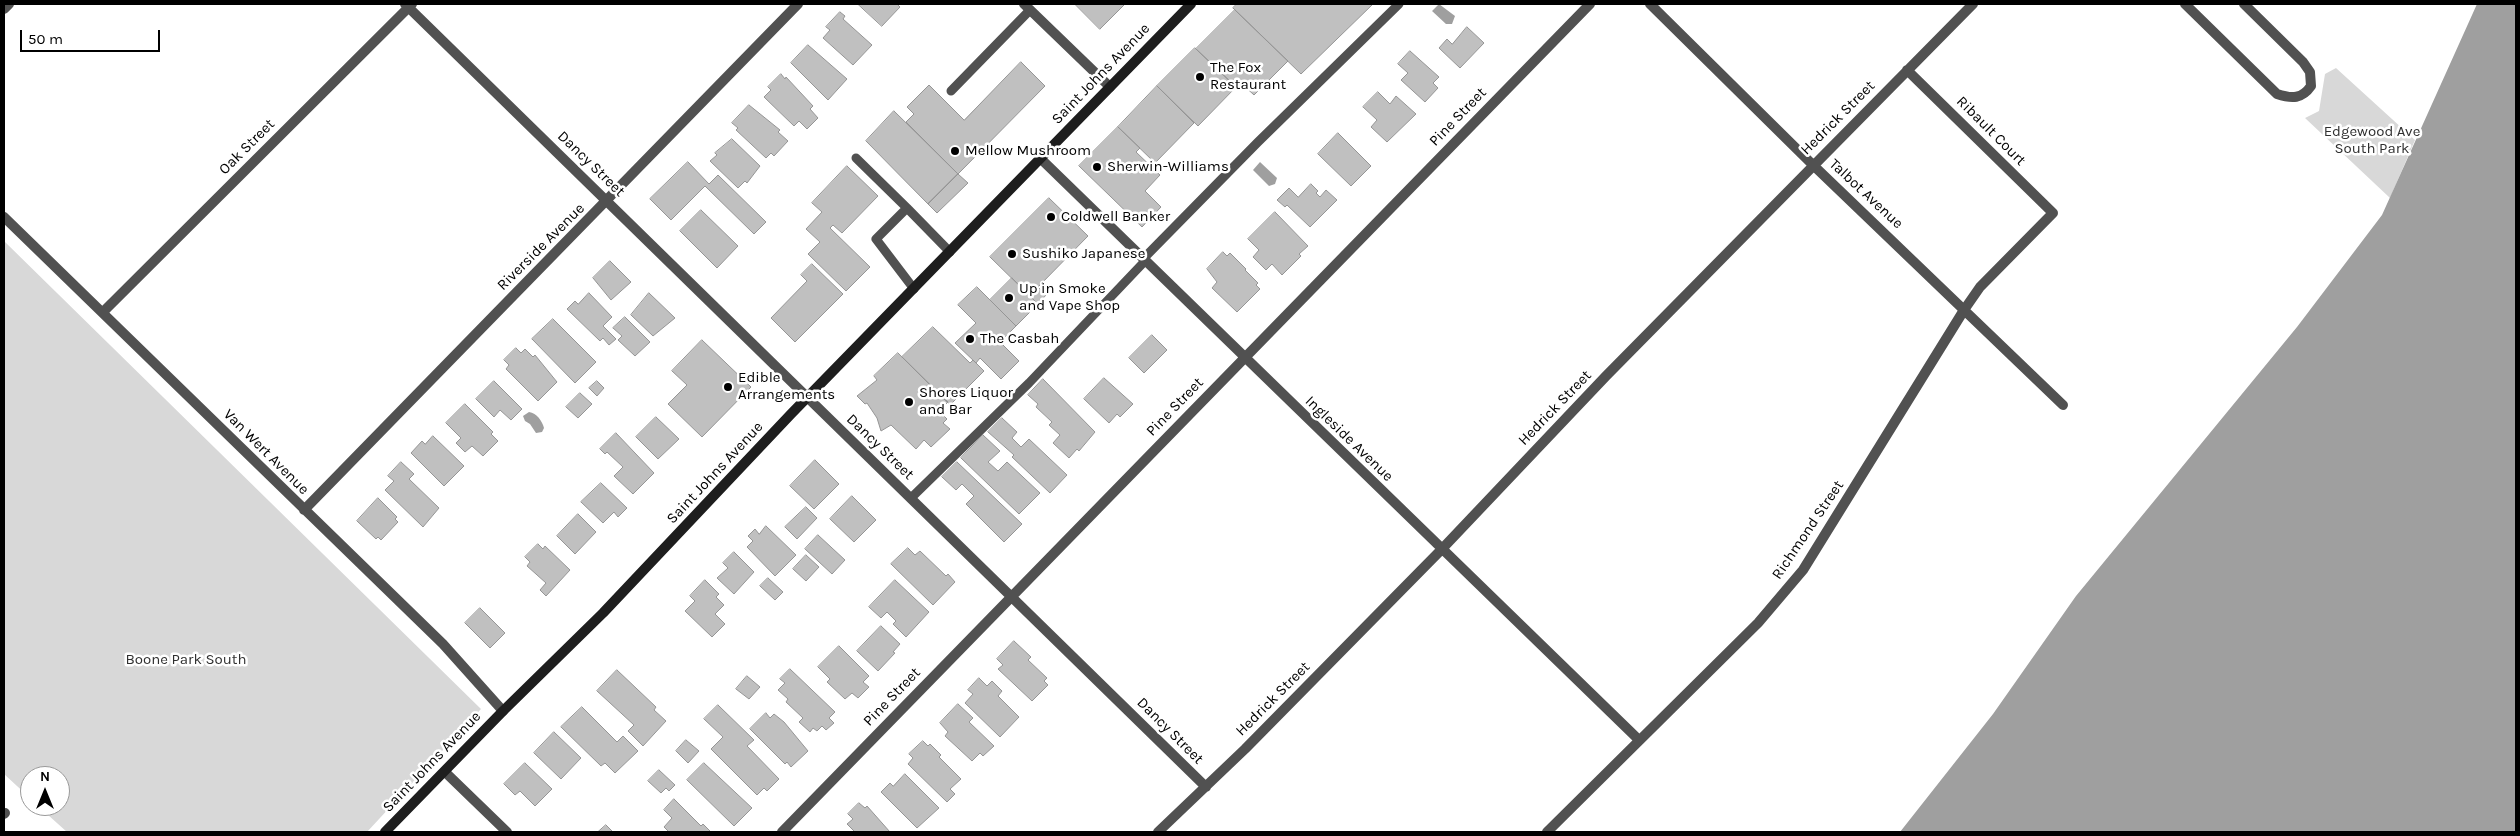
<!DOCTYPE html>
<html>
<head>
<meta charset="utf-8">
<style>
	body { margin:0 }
	#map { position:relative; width:2520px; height:836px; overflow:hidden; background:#fff; font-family:Karla,sans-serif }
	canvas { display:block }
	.frame { position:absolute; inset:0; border:5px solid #000; pointer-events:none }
	.north { position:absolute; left:20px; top:766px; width:50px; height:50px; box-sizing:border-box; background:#fff; border:1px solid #999; border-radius:50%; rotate:0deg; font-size:14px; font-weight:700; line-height:20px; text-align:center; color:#000 }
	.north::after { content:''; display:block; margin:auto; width:18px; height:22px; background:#000; clip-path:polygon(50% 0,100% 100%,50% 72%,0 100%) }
	.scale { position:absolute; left:20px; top:30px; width:140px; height:22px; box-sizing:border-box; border:2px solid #000; border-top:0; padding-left:6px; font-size:15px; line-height:18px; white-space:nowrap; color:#000; -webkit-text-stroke:4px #fff; paint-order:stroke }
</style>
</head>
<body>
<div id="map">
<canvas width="2520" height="836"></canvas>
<div class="frame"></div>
<div class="north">N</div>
<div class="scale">50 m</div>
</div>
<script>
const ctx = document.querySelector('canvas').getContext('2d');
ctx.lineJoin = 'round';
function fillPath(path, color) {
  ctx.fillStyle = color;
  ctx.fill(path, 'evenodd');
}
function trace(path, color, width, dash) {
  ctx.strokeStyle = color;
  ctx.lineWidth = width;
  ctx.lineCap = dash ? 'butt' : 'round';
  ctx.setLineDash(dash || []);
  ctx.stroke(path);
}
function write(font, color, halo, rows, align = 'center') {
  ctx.font = font + ' Karla,sans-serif';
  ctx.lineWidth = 5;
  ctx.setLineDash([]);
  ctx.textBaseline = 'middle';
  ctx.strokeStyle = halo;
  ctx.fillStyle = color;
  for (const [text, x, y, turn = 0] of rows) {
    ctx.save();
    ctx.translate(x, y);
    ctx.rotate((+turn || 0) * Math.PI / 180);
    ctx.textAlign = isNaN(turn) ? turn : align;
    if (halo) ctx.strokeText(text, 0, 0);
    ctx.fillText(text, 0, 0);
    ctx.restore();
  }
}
fillPath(new Path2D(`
	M2336,68L2415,140L2390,198L2305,118L2319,111L2325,74Z
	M4,241L481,709L367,832H67L38,806H60V776H30V798L4,774Z`), '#d8d8d8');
fillPath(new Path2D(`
	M1439,4L1455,16L1452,24H1446L1432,11Z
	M2477,4H2516V832H1900L1993,714L2076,596L2297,327L2382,215Z
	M1260,162L1277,178L1275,184L1269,186L1253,170Z
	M529,412C537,413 542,421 544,428L542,432L536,433L530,424L525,421L523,416Z`), '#9f9f9f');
const building = new Path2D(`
	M858,4H897L900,7L882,26Z
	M1075,4H1125L1100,29Z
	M1237,4H1373L1301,74L1233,8Z
	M1235,10L1288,61L1254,95L1240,82L1236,87L1196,49Z
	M840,12L845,16L843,19L872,45L853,65L823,38L830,30L826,27Z
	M1467,27L1484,43L1460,68L1439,48L1447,39L1452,44Z
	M808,45L847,79L828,100L791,63Z
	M1195,48L1236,87L1198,126L1157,86Z
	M1410,51L1439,77L1433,83L1438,88L1425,102L1401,80L1408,73L1398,64Z
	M1021,62L1045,86L958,174L906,122L914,114L907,107L929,85L964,120Z
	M781,74L785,79L786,77L813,106L810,109L818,118L807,129L799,121L794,126L764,97L771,90L768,87Z
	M1157,86L1194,123L1155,163L1118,127Z
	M1378,92L1390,104L1396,96L1416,114L1387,142L1371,127L1377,120L1363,107Z
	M749,105L780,130L778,132L788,141L774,156L771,153L766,158L736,130L738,128L732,123Z
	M894,111L958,174L928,204L866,141Z
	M1118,127L1140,148L1136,152L1160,175L1145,191L1161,207L1142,227L1079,166Z
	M1338,133L1371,166L1351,186L1318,154Z
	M732,139L760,166L747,183L745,181L738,188L710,161L717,155L715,153Z
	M688,162L709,184L718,175L766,222L754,234L705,186L671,220L650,199Z
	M847,166L878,196L842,233L833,225L830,228L870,267L846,291L808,254L820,242L806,229L822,212L812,203Z
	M958,174L968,183L937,213L928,204Z
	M1311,184L1318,191L1316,193L1320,197L1326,190L1337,200L1310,227L1287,205L1285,207L1277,200L1289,188L1298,197Z
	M1049,198L1088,236L1038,287L1046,295L1038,304L990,257Z
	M701,210L738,246L717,268L680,231Z
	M1275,212L1308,246L1299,254L1301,256L1282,275L1272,264L1266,270L1253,257L1259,250L1248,239Z
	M1223,252L1227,256L1230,253L1246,269L1245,270L1258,283L1256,285L1260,289L1237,312L1212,288L1217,282L1207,269Z
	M610,261L631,282L611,300L593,278Z
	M812,264L843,294L795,342L771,318L807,281L801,275Z
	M1012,278L1038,304L1016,326L990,300Z
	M977,287L1016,326L1000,342L1019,361L1001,379L980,358L976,363L955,343L976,323L958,305Z
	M589,293L612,317L603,326L616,339L609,345L603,338L600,341L567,309L575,301L578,304Z
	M649,293L675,318L653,336L631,315Z
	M625,317L650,342L635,356L618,340L622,336L613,328Z
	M553,319L596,362L575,383L532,339Z
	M933,327L970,363L973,360L984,371L950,405L902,357Z
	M1152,335L1167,350L1144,373L1129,358Z
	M702,340L751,387L702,437L668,404L687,385L672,371Z
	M516,348L521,353L525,349L533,357L535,355L557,382L538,401L506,369L509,365L504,360Z
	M898,353L948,402L939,411L947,419L943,423L950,429L931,447L924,440L916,449L891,425L881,431L877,418L867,403L865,404L857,396L877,380L874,376Z
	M1104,378L1133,404L1120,417L1117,414L1109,423L1084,399Z
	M1043,379L1095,432L1079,451L1077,449L1069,458L1053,443L1060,435L1049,425L1052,422L1036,407L1038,404L1028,395Z
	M494,381L522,409L511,420L500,410L494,417L476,399Z
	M597,381L604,388L597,396L589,388Z
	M580,393L592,404L578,418L566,407Z
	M465,404L493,432L491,434L498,441L483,456L472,446L465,452L456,443L461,438L446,423Z
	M656,417L679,439L658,459L636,437Z
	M1002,418L1017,432L1012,438L1021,447L1029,439L1067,475L1050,493L1012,457L1014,455L988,432Z
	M616,433L654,473L633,494L614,476L623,467L607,452L605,454L600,449Z
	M983,435L1000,451L988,462L998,471L1007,462L1040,493L1019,514L961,458Z
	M433,436L464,466L444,486L411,453L422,441L425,444Z
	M815,460L839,484L814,509L790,486Z
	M401,462L414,474L409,479L439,508L423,527L385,490L394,481L388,476Z
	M957,462L1022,524L1004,542L966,504L974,496L962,484L956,490L942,477Z
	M601,483L627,508L618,517L614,512L603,523L581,502Z
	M852,496L876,520L854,542L830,519Z
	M378,498L397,517L395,519L398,522L381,540L378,537L376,539L357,521Z
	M806,507L817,518L797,539L785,527Z
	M578,514L596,532L575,554L557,536Z
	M766,526L796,555L775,576L747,547L753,541L748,536L755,529L759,534Z
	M818,535L845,560L832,574L805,549Z
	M538,544L543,549L545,546L570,570L546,596L540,590L546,583L527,566L530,562L525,557Z
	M908,548L915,555L920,551L946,576L948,574L955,582L933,605L891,564Z
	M734,552L754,572L734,594L717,578L728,568L723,563Z
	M806,555L819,567L806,581L793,569Z
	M768,578L783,592L775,600L760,586Z
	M705,580L719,594L716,597L724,605L715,614L725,624L712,637L685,611L695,601L690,596Z
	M895,580L929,612L906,637L893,624L896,621L887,612L881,618L869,607Z
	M480,608L505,633L490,648L465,623Z
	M881,626L900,644L893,652L895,653L878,671L857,651Z
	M1014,641L1031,657L1028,660L1047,678L1044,681L1048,685L1032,701L998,669L1003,665L997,659Z
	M839,646L869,676L863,682L869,687L858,698L852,693L845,699L827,682L830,679L818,667Z
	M790,669L835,712L829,718L834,723L826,730L822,726L817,731L813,728L810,732L799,722L803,718L786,702L788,699L778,690L785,683L780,679Z
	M617,670L656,707L654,710L666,721L643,746L628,731L634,725L597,691Z
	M747,676L760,687L749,699L736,689Z
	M979,678L987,686L992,681L1002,691L998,696L1019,717L1000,737L965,703L973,694L968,690Z
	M958,704L973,718L969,722L994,746L983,756L980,753L972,761L945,736L948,732L940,723Z
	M718,705L754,740L747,746L779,779L767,791L764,788L757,795L711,749L723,737L704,719Z
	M582,707L617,742L623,736L638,751L615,773L605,763L601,766L561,727Z
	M766,713L770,718L774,714L784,722L808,751L791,767L787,762L785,764L750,729Z
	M554,732L581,758L561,779L534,753Z
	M686,740L699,751L688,763L676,751Z
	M923,741L928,746L930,744L941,755L939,757L961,779L950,789L955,794L947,802L908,764L913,758L909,754Z
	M525,763L552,789L535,806L520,791L515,795L504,784Z
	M704,763L752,808L734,826L687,780Z
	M659,770L675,785L669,791L666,788L661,793L648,781Z
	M905,774L939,808L917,828L881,792L890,783L893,786Z
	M674,799L701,826L703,824L711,832H669L664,827L672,818L664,810Z
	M859,803L865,808L867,806L890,832H855L847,824L853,819L848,814Z
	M606,825L613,832H598Z`);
fillPath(building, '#c0c0c0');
trace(building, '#959595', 1);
trace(new Path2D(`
	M951,91L1030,10
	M856,158L907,208L876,239L914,289
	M907,208L950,252
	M1143,259L1258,142L1399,4
	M911,498L1029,383L1145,261`), '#515151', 9);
trace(new Path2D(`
	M405,4L1206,787
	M1024,4L1110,87
	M1650,4L1813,165L2063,405
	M2185,4L2277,94C2292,99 2302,99 2311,86L2310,72L2303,62L2244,4
	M4,9L9,4
	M1041,159L1638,739
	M4,217L443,644L503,711
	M103,312L412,4
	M304,510L798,4
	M445,772L507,832
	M4,814L5,813
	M782,832L1590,4
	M1158,832L1245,749L1441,550L1606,376L1973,4
	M1547,832L1758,623L1803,570L1964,310L1980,287L2053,213L1907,70`), '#515151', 10);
trace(new Path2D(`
	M385,832L503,711L603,613L791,414L1191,4`), '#1e1e1e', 10);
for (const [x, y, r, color] of [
	[1200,77,5,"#000"],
	[955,151,5,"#000"],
	[1097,167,5,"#000"],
	[1051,217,5,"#000"],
	[1012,254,5,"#000"],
	[1009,298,5,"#000"],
	[970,339,5,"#000"],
	[728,387,5,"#000"],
	[909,402,5,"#000"]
]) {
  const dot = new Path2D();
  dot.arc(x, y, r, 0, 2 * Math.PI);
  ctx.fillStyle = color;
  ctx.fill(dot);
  trace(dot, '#fff', 2);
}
write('15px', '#000', '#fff', [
	["The Fox",1210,68],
	["Restaurant",1210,85],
	["Mellow Mushroom",965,151],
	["Sherwin-Williams",1107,167],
	["Coldwell Banker",1061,217],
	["Sushiko Japanese",1022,254],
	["Up in Smoke",1019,289],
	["and Vape Shop",1019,306],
	["The Casbah",980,339],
	["Edible",738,378],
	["Arrangements",738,395],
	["Shores Liquor",919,393],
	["and Bar",919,410]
], 'left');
write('15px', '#000', '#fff', [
	["Saint Johns Avenue",1101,74,-46],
	["Pine Street",1458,117,-46],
	["Hedrick Street",1838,118,-45],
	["Ribault Court",1991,131,45],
	["Oak Street",247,147,-45],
	["Dancy Street",591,164,44],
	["Talbot Avenue",1866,194,43],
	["Riverside Avenue",541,247,-45],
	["Pine Street",1175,407,-46],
	["Hedrick Street",1555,408,-46],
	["Ingleside Avenue",1349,439,44],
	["Dancy Street",880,447,44],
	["Van Wert Avenue",266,452,45],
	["Saint Johns Avenue",715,473,-47],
	["Richmond Street",1808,530,-56],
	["Pine Street",892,697,-46],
	["Hedrick Street",1273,699,-45],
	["Dancy Street",1170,731,45],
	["Saint Johns Avenue",432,762,-46]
]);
write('15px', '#2f2f2f', '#fff', [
	["Edgewood Ave",2372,132],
	["South Park",2372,149],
	["Boone Park South",186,660]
]);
</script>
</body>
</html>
